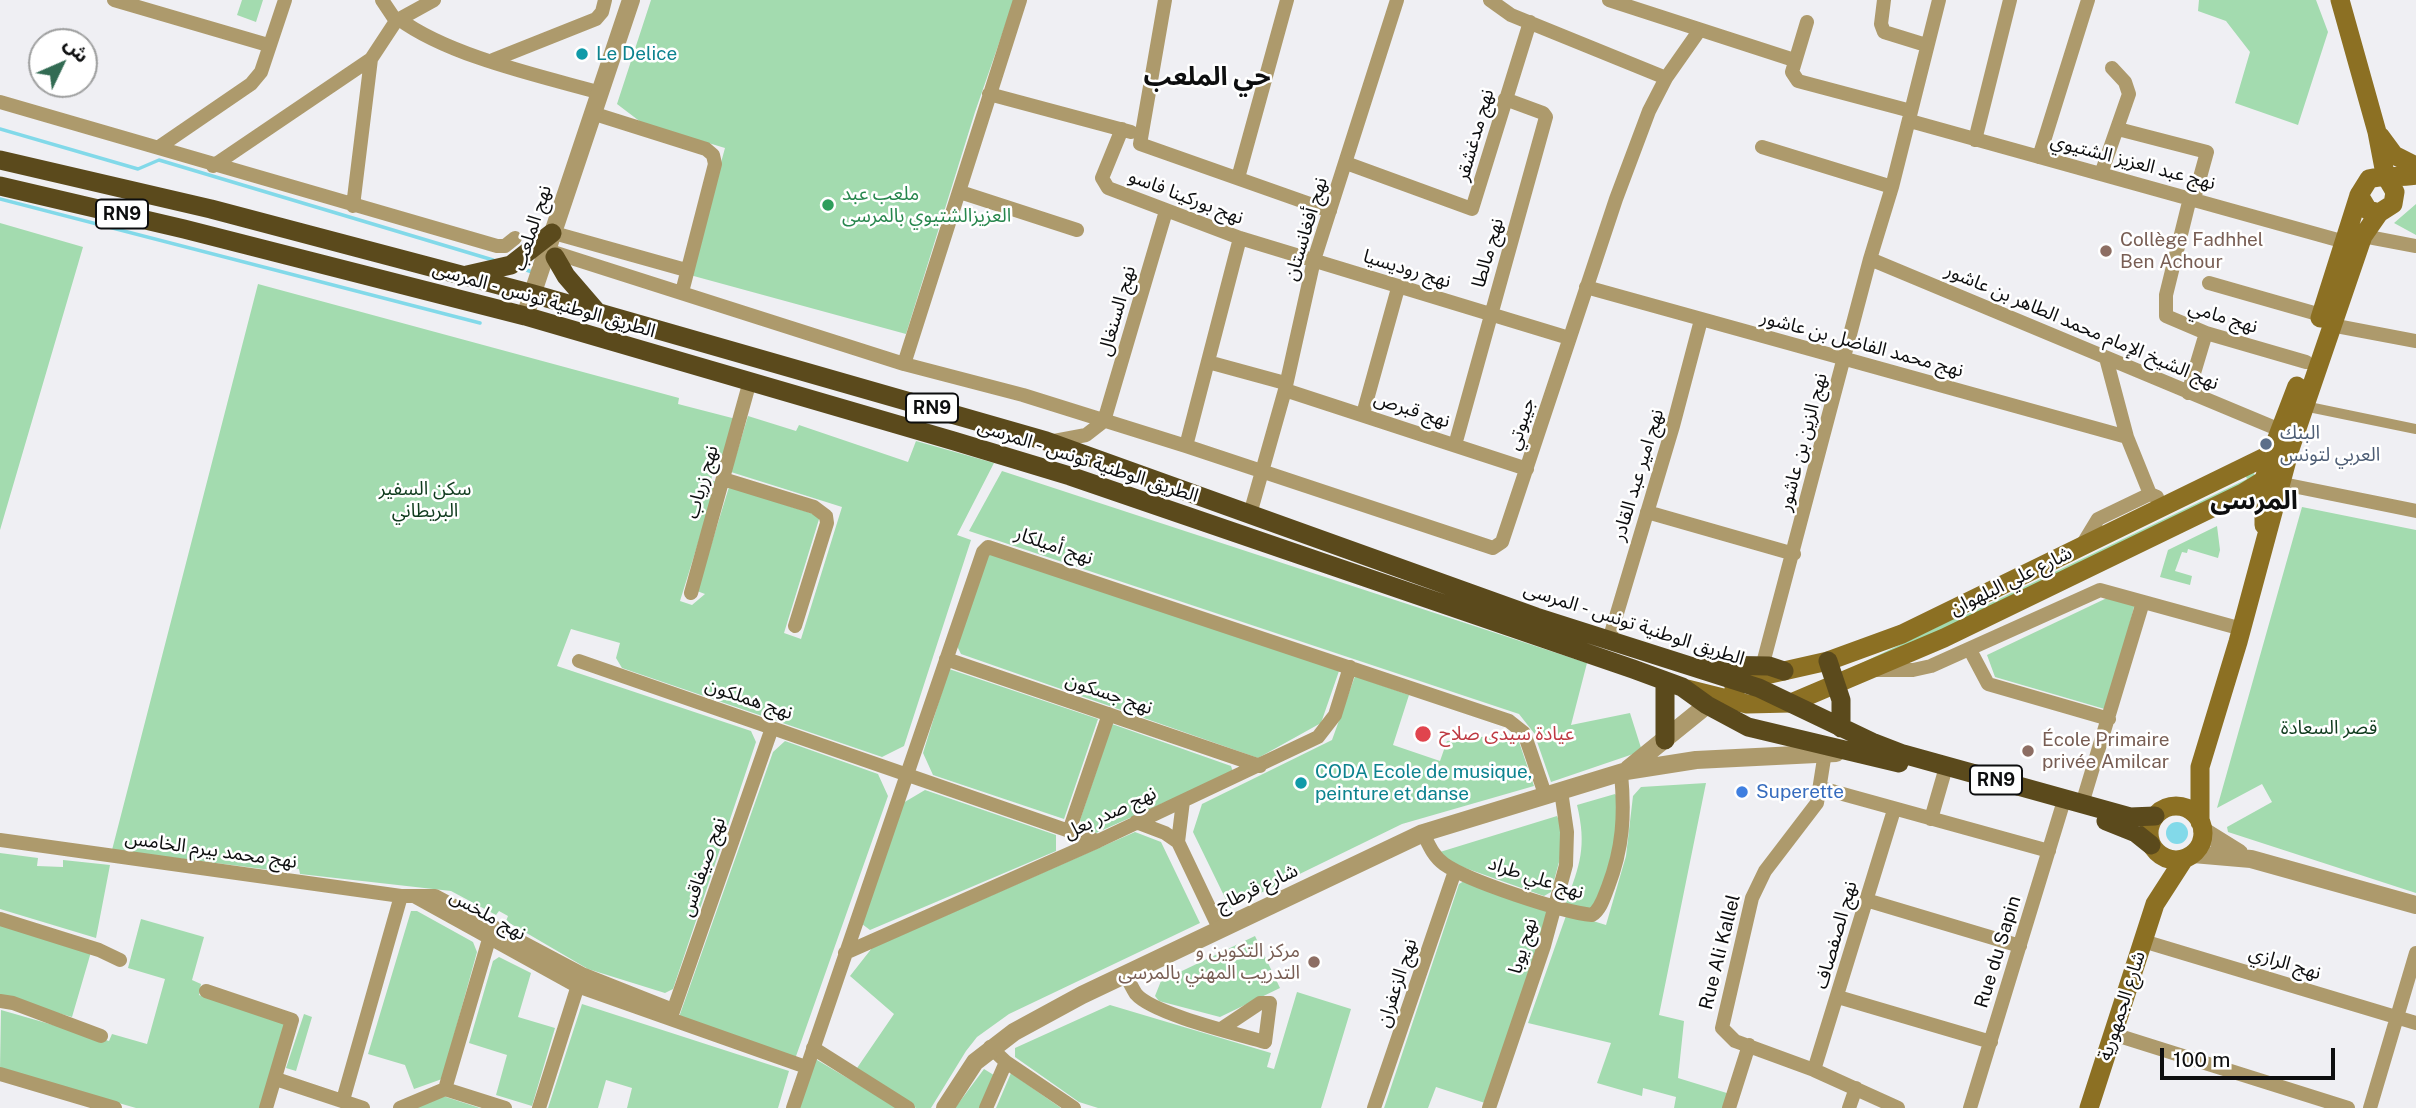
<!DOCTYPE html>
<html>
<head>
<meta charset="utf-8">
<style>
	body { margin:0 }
	#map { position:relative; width:2416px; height:1108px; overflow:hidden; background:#efeff3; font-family:"Public Sans","Noto Sans Arabic",sans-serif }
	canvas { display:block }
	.north { position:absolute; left:28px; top:28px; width:70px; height:70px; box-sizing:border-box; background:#fff; border:2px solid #9e9f9f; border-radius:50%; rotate:46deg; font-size:19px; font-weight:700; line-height:28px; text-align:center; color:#0d0e0f }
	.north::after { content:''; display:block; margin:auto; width:24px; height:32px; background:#326b53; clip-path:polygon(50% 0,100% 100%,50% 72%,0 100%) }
	.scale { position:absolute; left:2160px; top:1048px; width:175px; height:32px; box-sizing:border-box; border:4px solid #0d0e0f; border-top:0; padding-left:9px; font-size:21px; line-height:24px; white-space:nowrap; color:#0d0e0f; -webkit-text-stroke:5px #fff; paint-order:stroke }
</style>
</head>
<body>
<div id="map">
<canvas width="2416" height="1108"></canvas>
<div class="north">ش</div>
<div class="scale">100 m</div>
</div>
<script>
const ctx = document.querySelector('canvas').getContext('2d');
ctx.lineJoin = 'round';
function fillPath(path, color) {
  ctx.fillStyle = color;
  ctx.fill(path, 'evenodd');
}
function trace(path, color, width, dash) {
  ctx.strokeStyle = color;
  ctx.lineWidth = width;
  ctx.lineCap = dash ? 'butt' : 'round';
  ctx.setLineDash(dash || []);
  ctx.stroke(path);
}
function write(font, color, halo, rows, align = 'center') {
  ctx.font = font + ' "Public Sans","Noto Sans Arabic",sans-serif';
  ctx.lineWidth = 5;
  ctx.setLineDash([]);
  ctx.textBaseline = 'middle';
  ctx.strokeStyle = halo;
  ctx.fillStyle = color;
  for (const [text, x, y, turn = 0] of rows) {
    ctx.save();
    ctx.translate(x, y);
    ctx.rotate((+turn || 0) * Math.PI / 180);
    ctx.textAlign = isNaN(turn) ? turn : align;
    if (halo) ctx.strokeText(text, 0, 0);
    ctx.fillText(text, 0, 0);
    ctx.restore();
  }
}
fillPath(new Path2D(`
	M242,0H263L256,22L237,15Z
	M651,0H1014L975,112L906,334L690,275L725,148L642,123L617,104Z
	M2199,0H2316L2328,32L2298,125L2235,103L2250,52L2226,21L2198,11Z
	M2416,204V235L2394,223Z
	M0,223L83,247L0,530Z
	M258,284L679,398L678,404L736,419L718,474L713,473L711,480L717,482L680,601L692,605L705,594L697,591L729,487L820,516L784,633L801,639L842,507L731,472L748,416L796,431L799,425L908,462L916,441L994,463L957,535L971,540L904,746L882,757L622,668L616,658L620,643L571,629L557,666L751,731L756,742L673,989L665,993L588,969L506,921L508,916L499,911L496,915L451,891L300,874L299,869L285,866L279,871L112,850Z
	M1002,471L1587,663L1571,725L1630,713L1642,751L1551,782L1534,733L1519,714L969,531Z
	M2253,472L2256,477L1968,621L1841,673L1937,627L1963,611L1966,615L2247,479L2245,474Z
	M2302,507L2416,530V893L2228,832L2227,827L2272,802L2262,784L2217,808Z
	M2217,526L2220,550L2218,558L2188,549L2187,553L2182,552L2175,571L2192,576L2190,585L2160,577L2168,550Z
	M989,551L1339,671L1321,723L1258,758L961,654L957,646Z
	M2109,597L2135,603L2108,710L1995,677L1987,655Z
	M949,669L1098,719L1064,819L933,775L923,753Z
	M1355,676L1409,695L1393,745L1440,761L1447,741L1516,733L1534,786L1402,824L1230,908L1193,832L1202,804L1332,740Z
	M1112,724L1231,766L1233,772L1096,833L1085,830L1080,820Z
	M785,741L878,774L888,796L795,1059L679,1017L773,752Z
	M1706,783L1659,1015L1684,1021L1678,1078L1730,1094L1726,1108H1674L1676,1097L1643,1088L1642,1096L1597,1083L1611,1043L1528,1023L1567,913L1606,925L1626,856L1633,796L1641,787Z
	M925,790L1056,835V851L870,930L862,924L903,803Z
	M1615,794C1635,820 1606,885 1597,914L1566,903C1580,864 1587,847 1577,805Z
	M1557,816L1566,836L1551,892L1544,896L1451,863L1440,852Z
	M1135,832L1161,842L1200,923L1009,1014L977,1037L966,1051L931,1108H916L855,1071L894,1014L850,976L872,948Z
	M0,853L38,858L37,866L63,867V860L110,865L96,938L0,909Z
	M1464,881L1547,911L1550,917L1485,1103L1436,1087L1428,1108H1384L1459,884Z
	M411,911H417L473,942L477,952L442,1079L414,1089L405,1065L368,1054Z
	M141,919L204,937L192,980L201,984L199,995L287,1020L260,1108H136L0,1069L1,1010L109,1041L112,1034L147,1044L165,979L128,968Z
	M0,925L91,952L72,1017L0,997Z
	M1255,936L1280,988L1220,1017L1159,1001L1155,996L1161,981Z
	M499,957L531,973L518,1017L555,1028L532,1106L496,1095L507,1055L469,1043L493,961Z
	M1297,992L1351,1009L1321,1108H1098L1079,1102L1015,1057V1048L1110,1005L1271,1053L1267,1067L1274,1069Z
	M582,1004L789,1071L778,1108H627L632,1088L606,1080L598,1108H548Z
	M304,1014L312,1017L296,1071L286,1068Z
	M812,1057L898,1108H796Z
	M984,1069L997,1077L983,1108H955Z
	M1011,1073L1061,1108H996Z
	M443,1096L480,1108H412Z`), '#a3dbaf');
fillPath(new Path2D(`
	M2166 833a11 11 0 1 1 22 0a11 11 0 1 1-22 0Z`), '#82d9e9');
trace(new Path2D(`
	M0,129L138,169L159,160L493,260
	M0,199L480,323
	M518,267L532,272`), '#82d9e9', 3.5);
trace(new Path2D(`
	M2304,406L2416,429`), '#ad9a6c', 10);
trace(new Path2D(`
	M114,0L268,45
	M382,0L396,21
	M1165,0L1140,144L1330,211
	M1490,0L1511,15L1666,78
	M1609,0L1794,60
	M1884,0L1881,24L1884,32L1926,45
	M399,19C449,56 540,76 601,93
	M1807,22L1792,72L1798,81L1911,111
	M493,60L596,19L602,12L605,0
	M989,94L1131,132
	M0,102L497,246H505L515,238
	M595,114L706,149L713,155L715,164L682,292
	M1910,121L2345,242
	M1122,129L1102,178L1108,188L1240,238L1569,338
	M2118,129L2207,152L2194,199
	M1975,140L2010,0
	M159,147L251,84L261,72L285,0
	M1762,147L1892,187
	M2039,157L2088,0
	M1346,163L1472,209L1530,22
	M213,166L371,59
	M2101,174L2129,94L2125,82L2112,68
	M1238,178L1287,0
	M960,192L1077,230
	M2190,198L2166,295V316L2206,333L2306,362
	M353,206L371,59L396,21L434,0
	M561,235L686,270
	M2363,236L2416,246
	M556,253L904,364L1023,395L1186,446L1493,548L1502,542L1616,199L1649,111L1666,78L1699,31
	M1870,259L2280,430
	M2209,283L2321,315
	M1586,287L2127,437
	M2331,325L2416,341
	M2106,358L2127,437L2150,494
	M1208,362L1285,383
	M904,364L1020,0
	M1285,390L1527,469
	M2188,393L2206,333
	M1363,414L1398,288
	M1054,441L1086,435L1104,421L1166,211
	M1455,445L1546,117L1543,113L1505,99
	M1186,446L1240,238
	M723,479L814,507L826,516L827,523L795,626
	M2273,482L2416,511
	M1647,512L1794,554
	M1250,514L1285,390L1314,260L1397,0
	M2081,547L2098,519L2150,494L2157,497
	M691,593L750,381
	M1609,640L1673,426L1701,320
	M1970,650L1988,684L2109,719
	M946,659L1260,766
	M579,661L1098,841
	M1762,667L1870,259L1892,187L1939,0
	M1874,670H1913L1931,666L2100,590L2242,629
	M1826,746L1817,803L1765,871L1752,898L1722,1028L1735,1041L1814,1070L1898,1108
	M1821,788L2049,851
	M1183,801L1178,842L1219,928
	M2082,804L2143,602
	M1931,819L1944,774
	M1136,822L1165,833L1178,842
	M1069,831L1109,714
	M1423,833C1429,845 1433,856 1444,864C1468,881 1562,912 1592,915C1601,909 1604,897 1608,887C1623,848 1625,815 1621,773
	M0,840L401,896H435L582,974L673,1010
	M416,897L577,986L806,1067
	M1866,900L2020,946
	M0,919L99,950L120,960
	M2143,941L2416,1023
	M845,953L1098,841L1318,737L1335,715L1350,667
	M1125,974C1129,981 1132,988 1136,994C1153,1014 1238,1034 1265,1042L1270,1003H1260L1221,1029
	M206,991L292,1020L266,1108
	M1838,997L1991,1042
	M0,1001L13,1003L101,1036
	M671,1017L772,728
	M2113,1034L2348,1108
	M990,1047L1006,1062L1074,1108
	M813,1048L908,1108
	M1814,1070L1894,810
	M0,1074L115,1108
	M276,1079L363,1108
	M445,1089L492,929
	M343,1100L401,896
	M400,1108L445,1089L505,1108
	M539,1108L580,979
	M793,1108L983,552L988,547L1509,721L1524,733L1546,797
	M986,1108L1006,1062
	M1374,1108L1455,871
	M1489,1108L1544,946L1566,865L1567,832L1561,791
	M1729,1108L1749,1045
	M1849,1108L1856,1088
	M1970,1108L2062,807
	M2370,1108L2416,953`), '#ad9a6c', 14);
trace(new Path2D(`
	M525,316L631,0
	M1628,769L1707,705
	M2202,830L2239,853
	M2193,854L2251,859L2416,905
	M945,1108L975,1062L1014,1032L1082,995L1423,833L1626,771L1696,760L1836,753`), '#ad9a6c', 18);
trace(new Path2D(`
	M2340,0L2377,132L2386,179
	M2380,136L2394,155L2416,166
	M2388,180L2395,192L2393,204L2379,213L2368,210L2359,195L2369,179C2383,175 2400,178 2416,175
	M2320,318L2359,195
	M2264,525V480L2271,454L2297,386
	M1734,687L1766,675L1828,661L1902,634L2271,454
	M1687,689L1747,704L1791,703L1944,638L2243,493L2264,480L2290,449
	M2149 833a27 27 0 1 1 54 0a27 27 0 1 1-54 0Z
	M2200,822V767L2238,642L2290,449L2363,236L2379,213
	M2089,1108L2155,904L2184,859`), '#8c7023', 19);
trace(new Path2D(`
	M0,160L211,209L533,294L1046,441L1536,617L1759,688L1872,742L1903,754L2130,817L2155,816
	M0,186L184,229L525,316L954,441L1070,476L1633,669L1682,687L1707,705L1748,727L1899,763
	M555,257L566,276L597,312
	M467,275L511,265L552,233
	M1828,661L1841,700V728
	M1709,665L1769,666L1784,671
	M1665,681V740
	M2106,821L2136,833L2151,845`), '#5b4a1c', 19);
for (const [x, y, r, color] of [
	[582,54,7,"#0f9aa8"],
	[828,205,7,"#2e9e5b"],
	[2106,251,7,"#8d6e63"],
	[2266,444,7,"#5c6f8a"],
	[1423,734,9,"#e0444e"],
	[2028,751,7,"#8d6e63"],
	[1301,783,7,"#0f9aa8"],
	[1742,792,7,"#3f7fe0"],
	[1314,962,7,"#8d6e63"]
]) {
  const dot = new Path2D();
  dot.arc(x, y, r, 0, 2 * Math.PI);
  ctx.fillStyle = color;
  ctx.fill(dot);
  trace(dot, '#fff', 2.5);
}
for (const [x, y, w] of [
	[122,214,52],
	[932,408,52],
	[1996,780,52]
]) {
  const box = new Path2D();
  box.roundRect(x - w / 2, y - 14.5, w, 29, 5);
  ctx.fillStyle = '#fff';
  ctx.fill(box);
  trace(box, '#0d0e0f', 2);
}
write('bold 18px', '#0d0e0f', null, [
	["RN9",122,214],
	["RN9",932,408],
	["RN9",1996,780]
]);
write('19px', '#0d838f', '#fff', [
	["Le Delice",596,54],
	["CODA Ecole de musique,",1315,772],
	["peinture et danse",1315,794]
], 'left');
write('19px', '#0d0e0f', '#fff', [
	["نهج مدغشقر",1475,135,-74],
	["نهج عبد العزيز الشتيوي",2133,162,15],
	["نهج بوركينا فاسو",1186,197,21],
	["نهج الملعب",532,228,-72],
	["نهج أفغانستان",1306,229,-73],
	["نهج مالطا",1488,253,-74],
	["نهج روديسيا",1407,269,17],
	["الطريق الوطنية تونس - المرسى",544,300,16],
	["نهج السنغال",1117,311,-74],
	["نهج مامي",2223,317,17],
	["نهج الشيخ الإمام محمد الطاهر بن عاشور",2082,327,23],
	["نهج محمد الفاضل بن عاشور",1862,344,15],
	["نهج قبرص",1412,410,18],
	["جيبوتي",1521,424,-72],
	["نهج الزين بن عاشور",1803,442,-75],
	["الطريق الوطنية تونس - المرسى",1088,461,18],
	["نهج امير عبد القادر",1638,475,-73],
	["نهج زرياب",702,482,-74],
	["نهج أميلكار",1054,546,19],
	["شارع علي البلهوان",2011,581,-26],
	["الطريق الوطنية تونس - المرسى",1634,624,18],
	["نهج جسكون",1109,694,19],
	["نهج هملكون",749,699,19],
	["نهج صدر بعل",1110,813,-25],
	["نهج محمد بيرم الخامس",211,850,8],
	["نهج صيفاقس",703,867,-71],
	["نهج علي طراد",1536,878,18],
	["شارع قرطاج",1257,888,-25],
	["نهج ملخس",488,915,29],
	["نهج الصفصاف",1836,935,-74],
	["نهج يوبا",1523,946,-73],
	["Rue Ali Kallel",1720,952,-76],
	["Rue du Sapin",1998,952,-73],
	["نهج الرازي",2285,963,17],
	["نهج الزعفران",1397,983,-72],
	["شارع الجمهورية",2122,1006,-72]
]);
write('19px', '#27864d', '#fff', [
	["ملعب عبد",842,194],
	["العزيزالشتيوي بالمرسى",842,216]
], 'left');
write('19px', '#785e54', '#fff', [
	["Collège Fadhhel",2120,240],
	["Ben Achour",2120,262],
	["École Primaire",2042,740],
	["privée Amilcar",2042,762],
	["مركز التكوين و",1300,951,"right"],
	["التدريب المهني بالمرسى",1300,973,"right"]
], 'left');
write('19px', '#4e5e75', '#fff', [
	["البنك",2280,433],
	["العربي لتونس",2280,455]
], 'left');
write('19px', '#103b1e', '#fff', [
	["سكن السفير",425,489],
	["البريطاني",425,511],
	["قصر السعادة",2329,728]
]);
write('19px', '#be3a42', '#fff', [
	["عيادة سيدى صلاح",1439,734]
], 'left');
write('19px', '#366cbe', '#fff', [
	["Superette",1756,792]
], 'left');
write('bold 26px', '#0d0e0f', '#fff', [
	["حي الملعب",1207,77],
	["المرسى",2254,501]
]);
</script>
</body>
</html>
